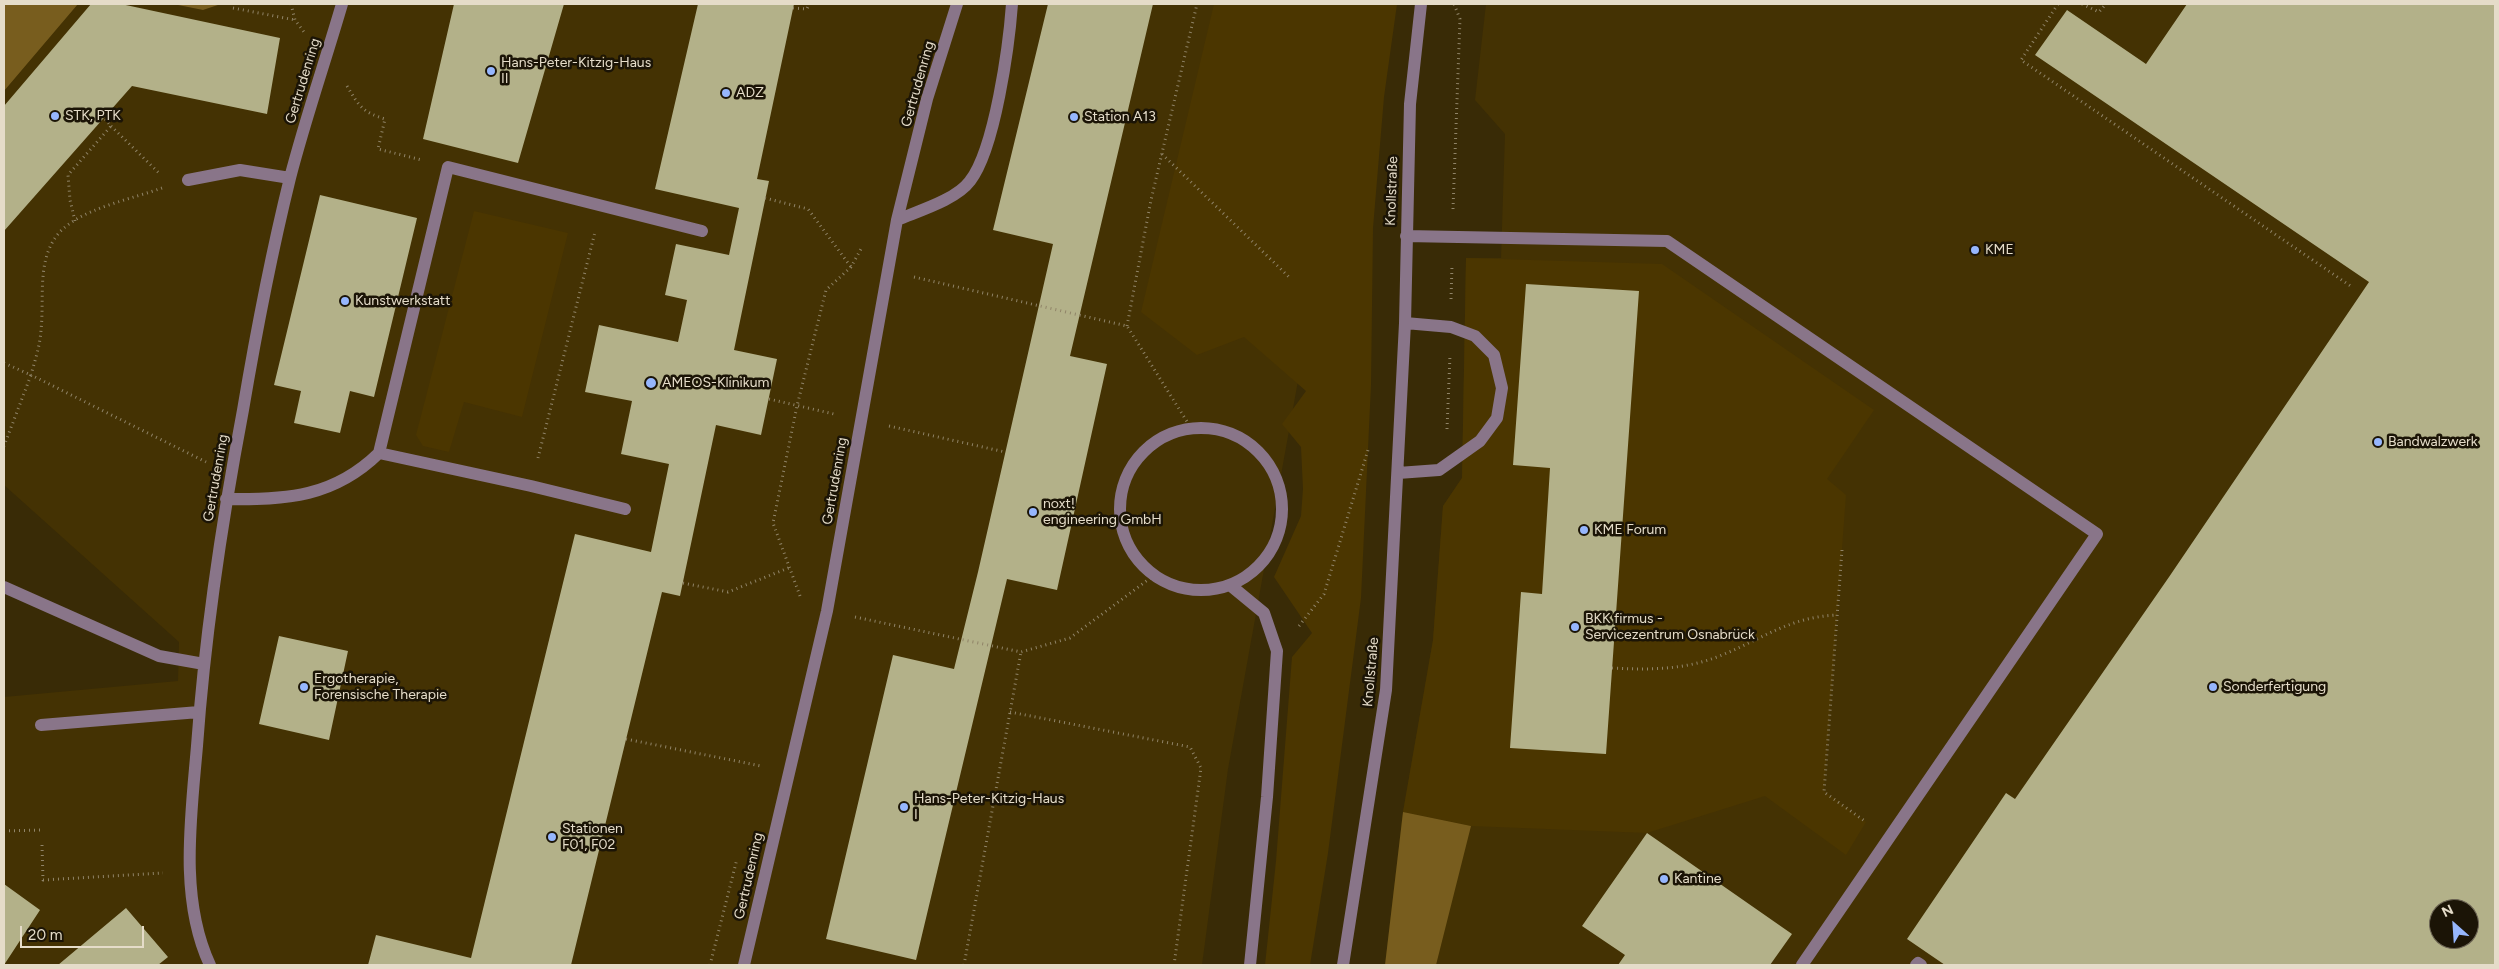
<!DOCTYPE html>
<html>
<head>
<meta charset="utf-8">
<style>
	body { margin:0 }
	#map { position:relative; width:2499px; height:969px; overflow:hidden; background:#392b06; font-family:Figtree,sans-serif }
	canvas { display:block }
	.frame { position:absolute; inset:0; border:5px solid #e5dcc9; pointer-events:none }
	.north { position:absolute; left:2429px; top:899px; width:50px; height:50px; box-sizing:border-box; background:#1b1406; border:1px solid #6c6454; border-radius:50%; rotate:334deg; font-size:14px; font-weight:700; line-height:20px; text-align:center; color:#e5dcc9 }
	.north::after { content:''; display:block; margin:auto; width:18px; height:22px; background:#96b6fd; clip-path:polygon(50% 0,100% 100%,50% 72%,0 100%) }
	.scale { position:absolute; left:20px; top:926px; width:124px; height:22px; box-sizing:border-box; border:2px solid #e5dcc9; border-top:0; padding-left:6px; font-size:15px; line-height:18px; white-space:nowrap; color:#e5dcc9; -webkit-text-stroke:4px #1b1406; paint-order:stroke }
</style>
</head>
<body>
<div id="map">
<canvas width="2499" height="969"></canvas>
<div class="frame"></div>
<div class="north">N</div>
<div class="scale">20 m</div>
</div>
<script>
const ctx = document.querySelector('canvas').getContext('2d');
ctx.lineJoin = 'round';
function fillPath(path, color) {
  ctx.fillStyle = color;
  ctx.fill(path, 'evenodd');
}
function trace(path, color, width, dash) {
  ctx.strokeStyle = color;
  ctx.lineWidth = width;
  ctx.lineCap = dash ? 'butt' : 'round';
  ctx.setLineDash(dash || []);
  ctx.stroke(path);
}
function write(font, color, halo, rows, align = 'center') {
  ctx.font = font + ' Figtree,sans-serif';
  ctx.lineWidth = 5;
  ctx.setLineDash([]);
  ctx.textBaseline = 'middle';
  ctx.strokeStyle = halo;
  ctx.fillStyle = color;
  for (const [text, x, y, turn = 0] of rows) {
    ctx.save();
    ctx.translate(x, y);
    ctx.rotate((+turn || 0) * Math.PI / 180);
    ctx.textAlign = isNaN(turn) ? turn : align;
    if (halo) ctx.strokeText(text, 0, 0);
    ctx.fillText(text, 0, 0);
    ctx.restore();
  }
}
fillPath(new Path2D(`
	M78,4H173L203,10L221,4H1371L1316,281L1228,769L1202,965H4V697L178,681L179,642L4,485V91Z
	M1486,4H2495V965H1385L1403,812L1433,640L1443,506L1462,478L1466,258H1501L1505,134L1475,100ZM2439,909H2469V939H2439Z`), '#443203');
fillPath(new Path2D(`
	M1214,4H1397L1384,97L1373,228L1371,385L1361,598L1328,853L1310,965H1265L1276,861L1292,657L1312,633L1274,577L1301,516L1303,489L1301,447L1282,424L1306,391L1244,337L1197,355L1141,312Z
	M474,211L568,233L522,417L464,402L449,452L423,446L416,435Z
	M1466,258L1662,264L1874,410L1827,479L1846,495L1824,791L1866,822L1846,855L1765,796L1647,833L1471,826L1403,812L1433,640L1443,506L1462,478Z`), '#4b3600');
fillPath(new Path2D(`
	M4,4H78L4,91Z
	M173,4H221L203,10Z
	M1403,812L1471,826L1436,965H1385Z`), '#785d1e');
fillPath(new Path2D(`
	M91,4H121L280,38L267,114L132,86L4,231V106Z
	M454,4H564L518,163L423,139Z
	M698,4H794L757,179L769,181L734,350L777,359L761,435L716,425L680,596L662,592L571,965H368L376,935L471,958L575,534L651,552L669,464L621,454L632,401L585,392L599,325L678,342L687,300L665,295L676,244L729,255L739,208L655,189Z
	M1048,4H1153L1070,356L1107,364L1057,590L1007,579L916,960L826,939L893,655L954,669L978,572L1053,244L993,230Z
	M2187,4H2495V965H1945L1907,939L2006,793L2015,799L2169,577L2369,282L2035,55L2067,10L2146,64ZM2439,909H2469V939H2439Z
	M320,195L417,218L374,397L350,391L340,433L294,423L301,391L274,385Z
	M1526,284L1639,291L1606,754L1510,748L1521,592L1542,594L1550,468L1513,465Z
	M279,636L348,651L329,740L259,724Z
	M1647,833L1792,934L1770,965H1618L1625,955L1582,926Z
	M4,884L40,910L4,965Z
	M126,908L168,957L158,965H58Z`), '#b3b189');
trace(new Path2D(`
	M291,4L295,20L304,32
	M2058,4L2021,60L2352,287
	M2082,4L2099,12L2106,4
	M233,8L295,20
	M793,8L807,9L809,4
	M347,86C359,106 362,112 385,119L378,149L422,160
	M111,126L161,175
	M1162,154L1289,277
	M162,188C134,198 92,207 69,224C34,249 45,294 41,330C40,346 35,360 31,375L206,462
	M765,198L808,209L851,267
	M1453,209L1460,19L1454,4
	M75,221L70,200L68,175L111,126L104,118
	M914,277L1127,326L1191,428
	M1451,299L1452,265
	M1127,326L1151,200L1197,4
	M4,363L31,375L4,446
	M769,399L834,414
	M889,426L1005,452
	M1447,429L1450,355
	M538,458L595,232
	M1842,550L1824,792L1866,822
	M683,583L728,592L791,567
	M800,596L773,523L797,406L826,290L851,267L861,249
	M855,617L1021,652L1070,638L1153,576
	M1299,626L1324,594L1368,450
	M1612,668C1650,670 1686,670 1722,655C1764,638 1790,617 1837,615
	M1010,712L1190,747L1201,768L1174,965
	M626,739L761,766
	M4,831L42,830
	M42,845L43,880L163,873
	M710,965L737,859
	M964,965L1021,652`), '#908468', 3, [1, 4]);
trace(new Path2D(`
	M188,180L240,170L290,178
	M897,220C918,211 956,200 970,181C995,149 1009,45 1012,4
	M1406,236L1667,241L2097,534L1802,965
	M1120 509a81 81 0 1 1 162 0a81 81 0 1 1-162 0Z
	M379,453L531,486L625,509
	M1398,473L1439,470L1480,441L1497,418L1502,388L1494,355L1475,336L1451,327L1405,323
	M226,499C287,500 334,497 379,453L448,167L702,231
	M1230,585L1264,613L1277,651L1267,797L1250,965
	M4,587L159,656L204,664
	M41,725L199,712
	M210,965C179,899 191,817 197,746C205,633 222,521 243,410C256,333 271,255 290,178C305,120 325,62 342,4
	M744,965L827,611L897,220L927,99L957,4
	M1343,965L1386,690L1405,323L1410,104L1421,4
	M1916,965L1918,963L1921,965`), '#897589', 12);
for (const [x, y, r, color] of [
	[491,71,5,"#96b6fd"],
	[726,93,5,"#96b6fd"],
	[55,116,5,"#96b6fd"],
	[1074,117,5,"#96b6fd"],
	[1975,250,5,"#96b6fd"],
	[345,301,5,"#96b6fd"],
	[651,383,6,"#96b6fd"],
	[2378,442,5,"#96b6fd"],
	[1033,512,5,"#96b6fd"],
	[1584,530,5,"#96b6fd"],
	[1575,627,5,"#96b6fd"],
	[304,687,5,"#96b6fd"],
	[2213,687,5,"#96b6fd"],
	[904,807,5,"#96b6fd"],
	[552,837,5,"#96b6fd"],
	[1664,879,5,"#96b6fd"]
]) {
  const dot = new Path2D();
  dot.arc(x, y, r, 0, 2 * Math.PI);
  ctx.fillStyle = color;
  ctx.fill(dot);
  trace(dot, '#1b1406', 2);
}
write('14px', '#e5dcc9', '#1b1406', [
	["Hans-Peter-Kitzig-Haus",501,63],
	["II",501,79],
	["ADZ",736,93],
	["STK, PTK",65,116],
	["Station A13",1084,117],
	["KME",1985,250],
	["Kunstwerkstatt",355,301],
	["AMEOS-Klinikum",662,383],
	["Bandwalzwerk",2388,442],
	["noxt!",1043,504],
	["engineering GmbH",1043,520],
	["KME Forum",1594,530],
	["BKK firmus -",1585,619],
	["Servicezentrum Osnabrück",1585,635],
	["Ergotherapie,",314,679],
	["Forensische Therapie",314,695],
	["Sonderfertigung",2223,687],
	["Hans-Peter-Kitzig-Haus",914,799],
	["I",914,815],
	["Stationen",562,829],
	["F01, F02",562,845],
	["Kantine",1674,879]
], 'left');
write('14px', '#e5dcc9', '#1b1406', [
	["Gertrudenring",303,81,-73],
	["Gertrudenring",918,84,-74],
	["Knollstraße",1392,191,-88],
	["Gertrudenring",216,478,-80],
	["Gertrudenring",835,481,-80],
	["Knollstraße",1371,672,-85],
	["Gertrudenring",749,876,-77]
]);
</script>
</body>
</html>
